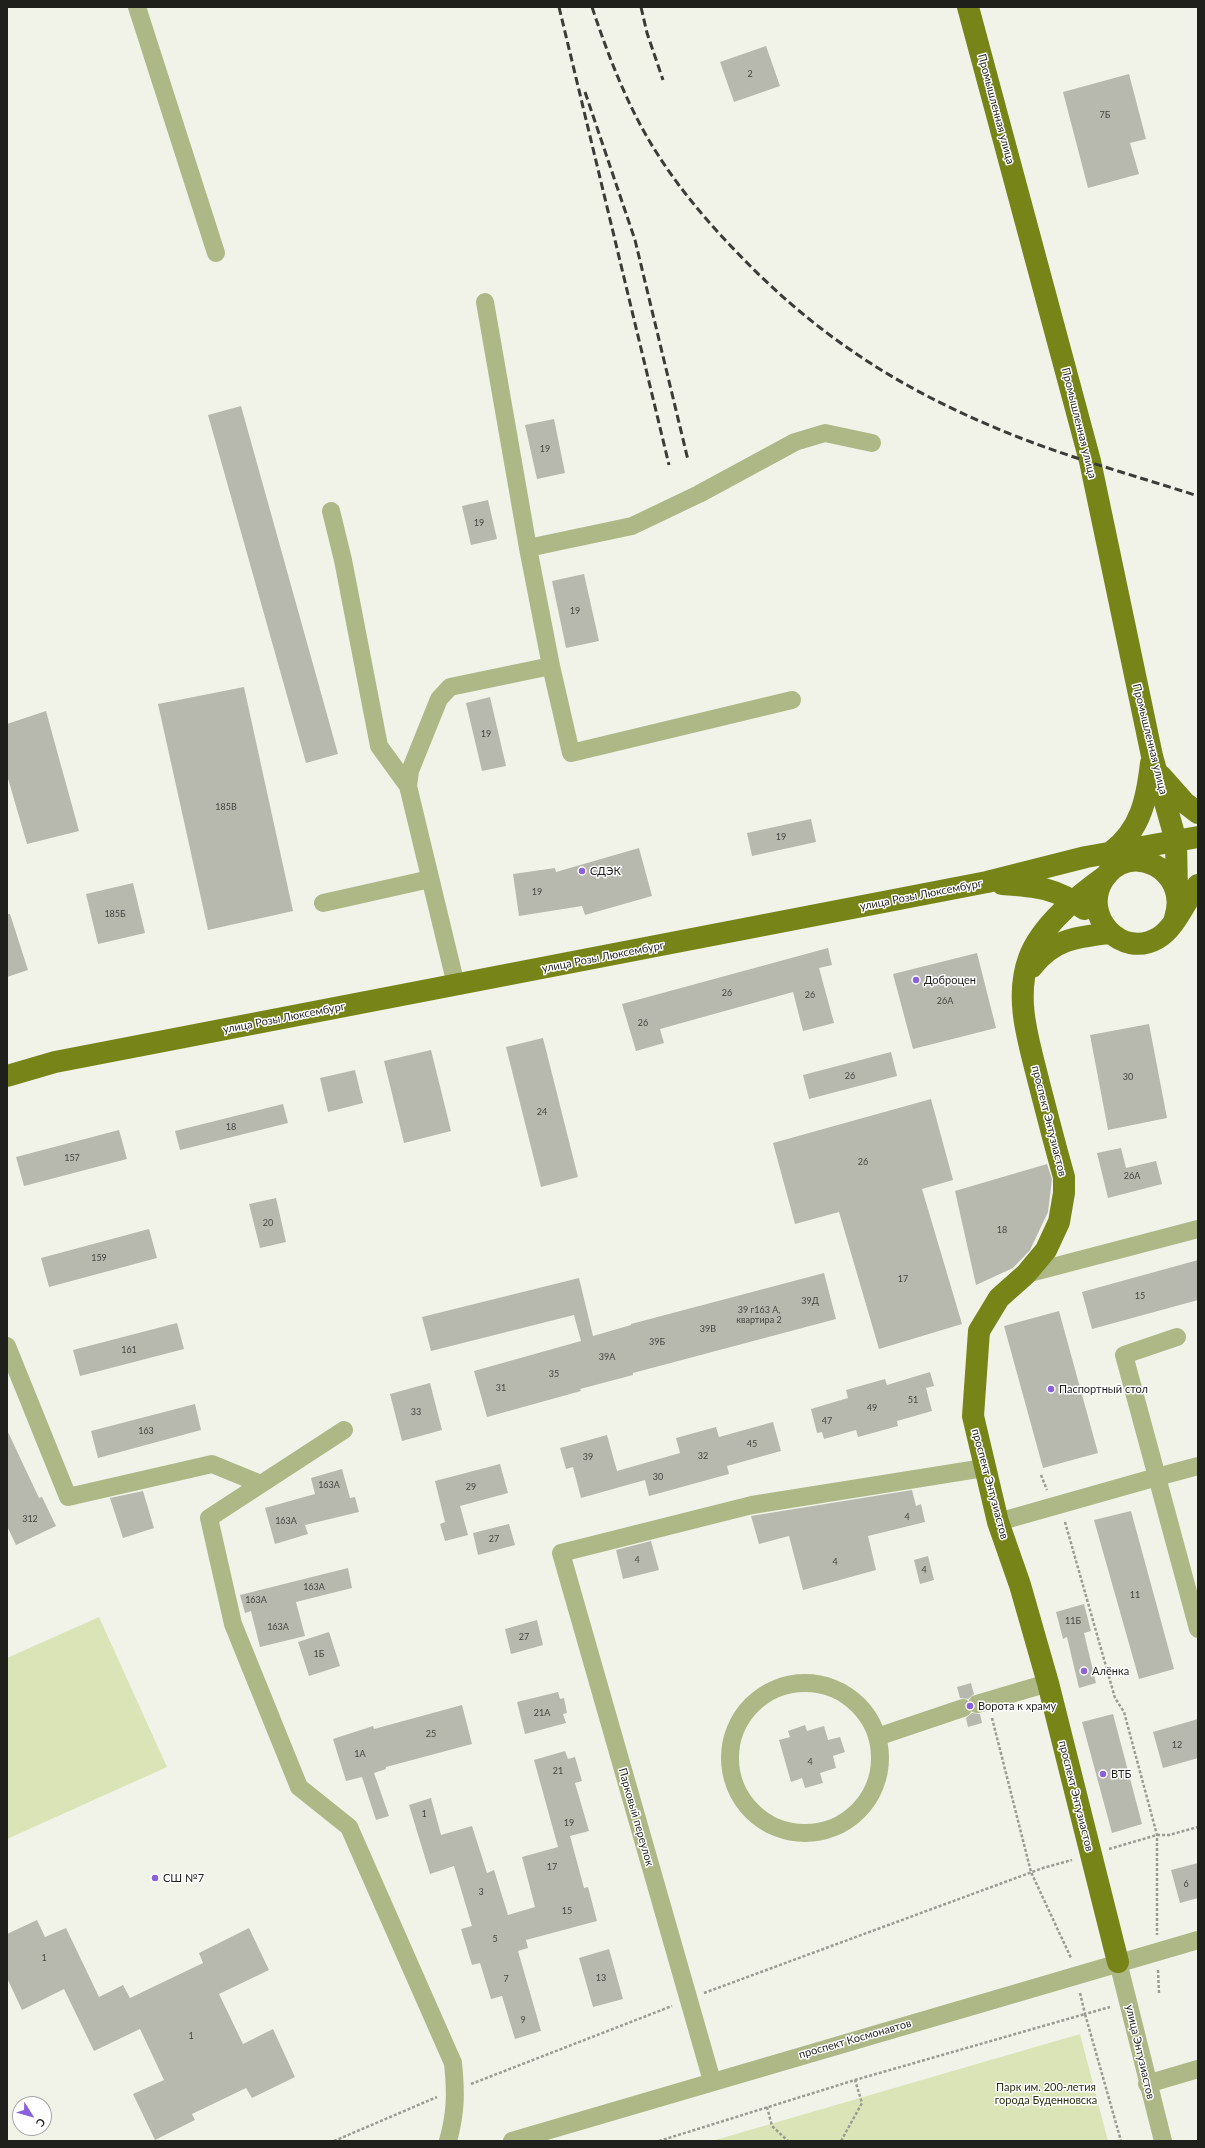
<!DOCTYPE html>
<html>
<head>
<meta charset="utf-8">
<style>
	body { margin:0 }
	#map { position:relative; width:1205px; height:2148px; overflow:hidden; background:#f1f3e9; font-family:Lato,sans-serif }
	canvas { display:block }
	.frame { position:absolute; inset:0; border:8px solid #1f201c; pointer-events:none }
	.north { position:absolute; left:12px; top:2096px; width:40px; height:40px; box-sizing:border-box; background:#fff; border:1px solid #a5a6a4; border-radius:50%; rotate:127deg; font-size:11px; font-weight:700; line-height:16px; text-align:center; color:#1f201c }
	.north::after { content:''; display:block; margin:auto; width:14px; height:18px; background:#8b60db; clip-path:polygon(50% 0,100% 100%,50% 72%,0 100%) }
</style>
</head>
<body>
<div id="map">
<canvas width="1205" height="2148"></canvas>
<div class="frame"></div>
<div class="north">С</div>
</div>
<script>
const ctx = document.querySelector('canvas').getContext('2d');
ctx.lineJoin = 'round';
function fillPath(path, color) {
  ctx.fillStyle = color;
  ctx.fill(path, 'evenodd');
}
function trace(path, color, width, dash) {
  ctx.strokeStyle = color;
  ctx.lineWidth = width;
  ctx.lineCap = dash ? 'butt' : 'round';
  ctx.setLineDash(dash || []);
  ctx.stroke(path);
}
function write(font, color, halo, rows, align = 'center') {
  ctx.font = font + ' Lato,sans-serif';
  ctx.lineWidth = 3;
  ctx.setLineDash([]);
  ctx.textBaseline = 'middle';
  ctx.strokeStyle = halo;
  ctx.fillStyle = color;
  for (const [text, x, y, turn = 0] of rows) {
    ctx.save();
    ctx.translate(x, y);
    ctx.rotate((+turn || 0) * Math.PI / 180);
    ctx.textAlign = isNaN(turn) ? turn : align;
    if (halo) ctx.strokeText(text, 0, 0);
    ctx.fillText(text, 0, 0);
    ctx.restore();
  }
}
fillPath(new Path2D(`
	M99,1617L167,1767L7,1839V1658Z
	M1080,2034L1108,2141H712Z`), '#dbe4b6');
fillPath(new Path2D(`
	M766,46L780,86L734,102L720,62Z
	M1129,74L1146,139L1130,143L1139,174L1088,188L1063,92Z
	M241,406L338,754L306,763L208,415Z
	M554,419L565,473L537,479L525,425Z
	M488,500L497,539L471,545L462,506Z
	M584,574L599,641L566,648L552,581Z
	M244,687L293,911L208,930L158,704Z
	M490,697L506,766L482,771L466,703Z
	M46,711L79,831L27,844L7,775V724Z
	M811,819L816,842L752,856L747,833Z
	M639,848L652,896L585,915L582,906L519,916L513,874L555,868L556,872Z
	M133,883L145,933L98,944L86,894Z
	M7,914H10L28,970L7,977Z
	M828,948L832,965L819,968L834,1023L803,1031L793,992L660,1029L664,1043L636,1051L622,1004Z
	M977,953L996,1028L913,1049L893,974Z
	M1149,1024L1167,1118L1108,1130L1090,1035Z
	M543,1038L578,1177L541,1187L506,1047Z
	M431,1050L451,1131L404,1143L384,1061Z
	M891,1052L897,1076L809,1099L803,1075Z
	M355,1070L363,1103L328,1112L320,1078Z
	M931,1099L953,1180L922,1189L962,1324L879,1349L839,1212L795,1224L773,1143Z
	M283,1104L288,1123L180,1150L175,1131Z
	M119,1130L127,1159L24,1186L16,1157Z
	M1121,1148L1126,1168L1156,1161L1162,1184L1108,1198L1097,1153Z
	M1047,1164L1052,1179L1048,1212L1030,1250L1013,1268L976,1285L955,1191Z
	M276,1198L286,1242L260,1248L249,1204Z
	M149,1229L157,1258L49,1287L41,1258Z
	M1198,1260V1300L1092,1329L1082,1292Z
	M824,1273L836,1319L633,1373V1375L580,1389L581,1391L487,1417L474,1371L581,1341L574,1315L431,1351L422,1317L579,1278L593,1336L631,1325V1324Z
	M1059,1311L1098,1453L1043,1468L1004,1326Z
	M177,1323L184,1349L80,1376L73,1350Z
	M930,1372L934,1386L926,1388L932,1411L897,1421L898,1426L858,1437L856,1430L824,1439L822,1432L817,1433L811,1409L848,1398L846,1390L885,1379L887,1385Z
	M430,1383L442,1430L402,1441L390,1394Z
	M195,1404L201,1430L98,1458L91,1431Z
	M773,1422L781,1451L727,1466L729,1474L649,1496L645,1480L581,1498L573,1467L566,1469L560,1448L607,1435L617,1471L680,1453L676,1438L716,1427L719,1437Z
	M7,1430L39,1498L42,1497L56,1526L16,1545L7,1526Z
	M500,1464L508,1493L460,1506L468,1535L445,1541L440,1524L445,1522L435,1481Z
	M342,1469L350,1498L355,1497L359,1512L305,1525L308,1534L275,1544L265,1508L315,1494L311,1478Z
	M912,1490L916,1506L921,1504L925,1522L868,1536L876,1570L803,1590L789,1536L759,1544L751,1516Z
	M143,1491L154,1528L123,1538L110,1498Z
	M1131,1511L1174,1669L1139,1679L1094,1520Z
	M509,1524L515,1545L478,1555L473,1533Z
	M651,1541L659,1570L623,1579L616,1550Z
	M928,1556L934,1580L920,1584L914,1560Z
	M348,1568L352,1588L296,1602L305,1636L260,1647L251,1611L245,1613L240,1595Z
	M1084,1604L1091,1631L1084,1633L1096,1683L1079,1688L1067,1637L1063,1639L1056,1612Z
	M537,1620L543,1645L511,1654L505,1629Z
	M329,1632L340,1666L309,1676L298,1642Z
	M971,1683L974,1694L968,1699L960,1698L957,1687Z
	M558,1692L560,1699L564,1698L567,1713L563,1714L566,1723L525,1734L517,1702Z
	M462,1705L472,1744L386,1767V1769L374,1773L389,1816L376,1820L362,1777L346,1781L333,1739L373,1726L374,1729Z
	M972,1713L980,1714L982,1723L968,1727L966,1718Z
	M1113,1714L1142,1824L1112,1833L1082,1722Z
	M1198,1719V1758L1163,1768L1153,1732Z
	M805,1725L807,1731L824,1726L828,1740L840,1737L845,1752L833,1756L836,1768L820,1773L823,1783L805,1788L802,1778L791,1782L779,1740L790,1737L788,1731Z
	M565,1751L568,1759L575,1757L582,1781L575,1783L589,1831L570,1836L584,1888L588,1887L597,1921L526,1940L528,1948L518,1951L541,2031L515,2039L502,1996L491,1999L480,1963L472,1965L461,1929L472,1926L454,1866L430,1874L409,1805L431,1798L441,1835L472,1826L487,1873L494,1870L508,1915L535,1907L522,1857L558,1847L534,1760Z
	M1198,1863V1898L1180,1903L1171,1870Z
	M37,1920L45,1937L66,1928L99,1997L123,1985L130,1998L203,1963L199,1953L249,1928L269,1970L219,1994L243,2044L273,2029L295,2077L252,2098L246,2088L192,2114L195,2120L155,2140L133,2094L164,2080L140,2029L94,2051L64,1989L22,2010L7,1978V1934Z
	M609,1949L623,1999L593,2007L579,1958Z`), '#b7b9af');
trace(new Path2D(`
	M1041,1475L1047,1490
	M1065,1522L1115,1698L1124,1712L1157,1835V1935
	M992,1718L1031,1872L1071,1958
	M1109,1849L1157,1835H1169L1198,1827
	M1158,1970L1159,1993
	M704,1993L1043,1868L1072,1860
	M1080,1993L1085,2014L1110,2007
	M471,2084L672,2006
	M767,2107L772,2126L788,2141
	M334,2141L437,2097
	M659,2141L855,2080L1085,2014L1121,2141
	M841,2141L862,2103L855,2080`), '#9a9c94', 2.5, [3, 2]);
trace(new Path2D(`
	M137,7L216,253
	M485,302L528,548
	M331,511L343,560L379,746L408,786
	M551,666L571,753L792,700
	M323,903L430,879
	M456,985L408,786L410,771L439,699L450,687L551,666L528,548L632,526L699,494L795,442L825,433L872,443
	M1026,1274L1198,1229
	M1177,1337L1124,1355L1157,1477L1198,1466
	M7,1346L68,1497L212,1464L261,1484
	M344,1430L209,1518L233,1624L299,1787L349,1827L453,2063C456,2093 456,2112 448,2141
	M998,1522L1157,1477L1198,1629
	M730 1758a75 75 0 1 1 150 0a75 75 0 1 1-150 0Z
	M977,1704L1048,1683
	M877,1737L963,1708
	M1118,1962L1163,2141
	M712,2081L561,1553L752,1505L984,1468
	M1147,2084L1198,2069
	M512,2141L1198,1940`), '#aeb887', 18);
trace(new Path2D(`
	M968,7L1090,461L1152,756L1176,841L1177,893
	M1161,776L1185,803L1198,813
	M1111,852C1141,830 1147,798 1151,763
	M1107,875C1079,895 1041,925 1029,958C1014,999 1029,1042 1039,1083C1047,1114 1055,1146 1064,1177V1193L1059,1222L1046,1250L1026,1274L999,1298L979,1331L973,1416L998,1522L1020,1585L1048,1683L1118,1962
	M1002,884C1035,886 1058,888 1084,909
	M1175,918C1191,870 1129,838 1103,880C1081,915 1121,960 1158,938C1176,927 1185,901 1198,885
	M1032,967C1053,939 1077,937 1110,933
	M7,1076L55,1062L987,882L1086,857L1198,837`), '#778417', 22);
trace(new Path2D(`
	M559,7L669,465
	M592,7C606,49 621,89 642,128C665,170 695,208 728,243C809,330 893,386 1003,431C1066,457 1133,475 1198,496
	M641,7L647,33L663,80
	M585,92L635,240L688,460`), '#3b3c37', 3, [8, 4]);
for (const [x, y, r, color] of [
	[582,871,4,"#8b60db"],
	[916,980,4,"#8b60db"],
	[1051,1389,4,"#8b60db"],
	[1084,1671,4,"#8b60db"],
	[970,1706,4,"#8b60db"],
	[1103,1774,4,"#8b60db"],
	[155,1878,4,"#8b60db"]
]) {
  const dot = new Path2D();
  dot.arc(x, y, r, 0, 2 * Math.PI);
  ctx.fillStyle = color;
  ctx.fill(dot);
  trace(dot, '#fff', 1.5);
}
write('9px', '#454641', null, [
	["2",750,74],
	["7Б",1105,115],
	["19",545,449],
	["19",479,523],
	["19",575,611],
	["19",486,734],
	["185В",226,807],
	["19",781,837],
	["19",537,892],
	["185Б",115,914],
	["26",727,993],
	["26",810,995],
	["26А",945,1001],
	["26",643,1023],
	["26",850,1076],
	["30",1128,1077],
	["24",542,1112],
	["18",231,1127],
	["157",72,1158],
	["26",863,1162],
	["26А",1132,1176],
	["20",268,1223],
	["18",1002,1230],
	["159",99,1258],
	["17",903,1279],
	["15",1140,1296],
	["39Д",810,1301],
	["39 г163 А,",759,1310],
	["квартира 2",759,1320],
	["39В",708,1329],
	["39Б",657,1342],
	["161",129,1350],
	["39А",607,1357],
	["35",554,1374],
	["31",501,1388],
	["51",913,1400],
	["49",872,1408],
	["33",416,1412],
	["47",827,1421],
	["163",146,1431],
	["45",752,1444],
	["32",703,1456],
	["39",588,1457],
	["30",658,1477],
	["163А",329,1485],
	["29",471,1487],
	["4",907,1517],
	["312",30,1519],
	["163А",286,1521],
	["27",494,1539],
	["4",637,1560],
	["4",835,1562],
	["4",924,1570],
	["163А",314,1587],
	["11",1135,1595],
	["163А",256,1600],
	["11Б",1073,1621],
	["163А",278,1627],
	["27",524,1637],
	["1Б",319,1654],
	["21А",542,1713],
	["25",431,1734],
	["12",1177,1745],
	["1А",360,1754],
	["4",810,1762],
	["21",558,1771],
	["1",424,1814],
	["19",569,1823],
	["17",552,1867],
	["6",1186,1884],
	["3",481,1892],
	["15",567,1911],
	["5",495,1939],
	["1",44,1958],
	["13",601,1978],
	["7",506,1979],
	["9",523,2020],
	["1",191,2036]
]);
write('11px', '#1f201c', '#fff', [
	["Промышленная улица",996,109,75],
	["Промышленная улица",1079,423,76],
	["Промышленная улица",1150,739,76],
	["улица Розы Люксембург",921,895,-11],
	["улица Розы Люксембург",603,957,-11],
	["улица Розы Люксембург",284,1018,-11],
	["проспект Энтузиастов",1049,1121,76],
	["проспект Энтузиастов",990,1484,75],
	["проспект Энтузиастов",1076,1796,76],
	["Парковый переулок",636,1817,74],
	["проспект Космонавтов",855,2039,-16],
	["улица Энтузиастов",1140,2052,77]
]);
write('11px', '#1f201c', '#fff', [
	["СДЭК",590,871],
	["Доброцен",924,980],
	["Паспортный стол",1059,1389],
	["Алёнка",1092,1671],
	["Ворота к храму",978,1706],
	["ВТБ",1111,1774],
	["СШ №7",163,1878]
], 'left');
write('11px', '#2b2f12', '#fff', [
	["Парк им. 200-летия",1046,2087],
	["города Буденновска",1046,2100]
]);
</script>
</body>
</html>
